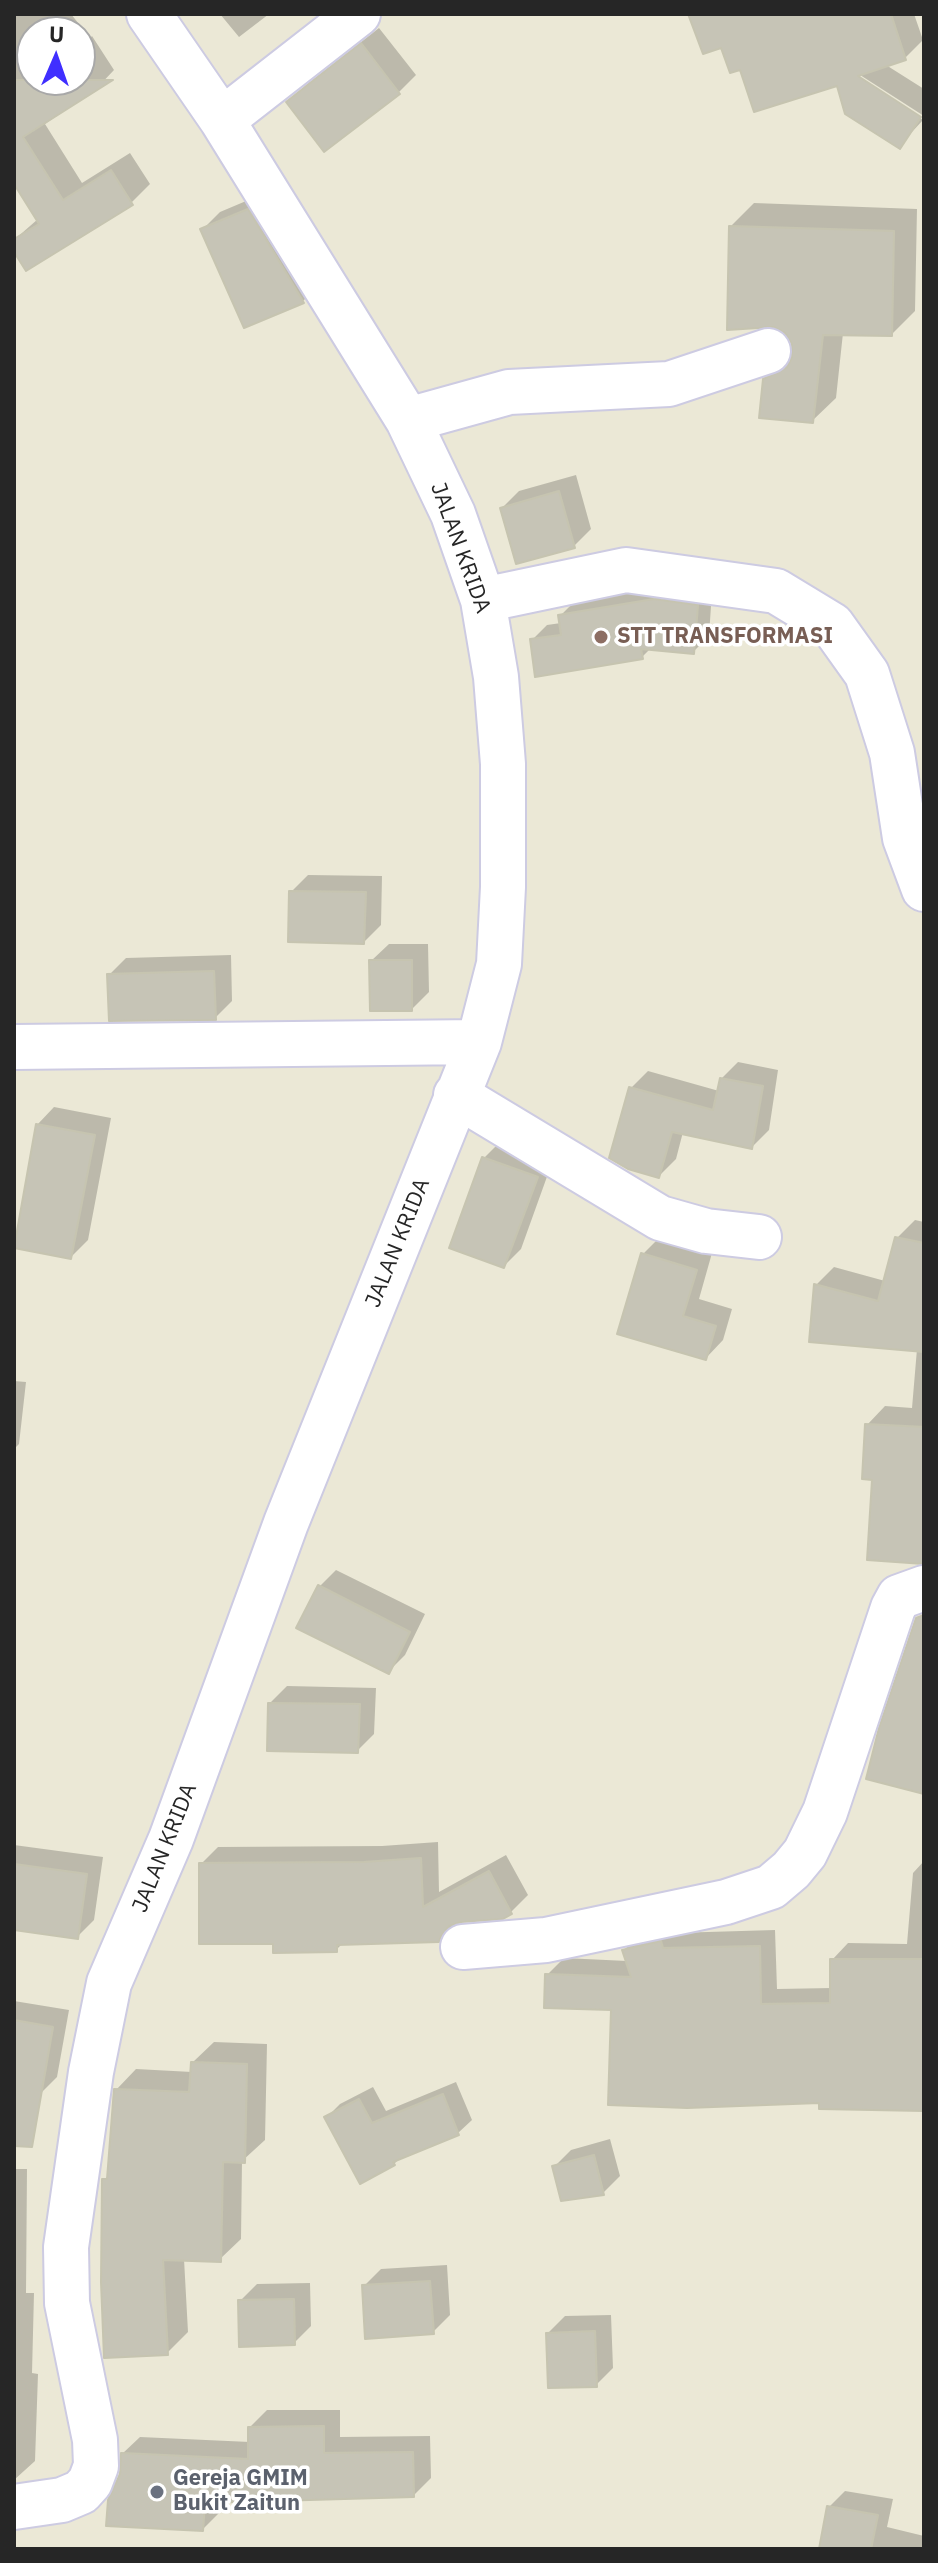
<!DOCTYPE html>
<html>
<head>
<meta charset="utf-8">
<style>
	body { margin:0 }
	#map { position:relative; width:938px; height:2563px; overflow:hidden; background:#ebe8d6; font-family:"IBM Plex Sans",sans-serif }
	canvas { display:block }
	.frame { position:absolute; inset:0; border:16px solid #262626; pointer-events:none }
	.north { position:absolute; left:16px; top:16px; width:80px; height:80px; box-sizing:border-box; background:#fff; border:2px solid #a8a8a8; border-radius:50%; rotate:2deg; font-size:22px; font-weight:700; line-height:32px; text-align:center; color:#262626 }
	.north::after { content:''; display:block; margin:auto; width:28px; height:36px; background:#402fff; clip-path:polygon(50% 0,100% 100%,50% 72%,0 100%) }
</style>
</head>
<body>
<div id="map">
<canvas width="938" height="2563"></canvas>
<div class="frame"></div>
<div class="north">U</div>
</div>
<script>
const ctx = document.querySelector('canvas').getContext('2d');
ctx.lineJoin = 'round';
function fillPath(path, color) {
  ctx.fillStyle = color;
  ctx.fill(path, 'evenodd');
}
function trace(path, color, width, dash) {
  ctx.strokeStyle = color;
  ctx.lineWidth = width;
  ctx.lineCap = dash ? 'butt' : 'round';
  ctx.setLineDash(dash || []);
  ctx.stroke(path);
}
function write(font, color, halo, rows, align = 'center') {
  ctx.font = font + ' "IBM Plex Sans",sans-serif';
  ctx.lineWidth = 7;
  ctx.setLineDash([]);
  ctx.textBaseline = 'middle';
  ctx.strokeStyle = halo;
  ctx.fillStyle = color;
  for (const [text, x, y, turn = 0] of rows) {
    ctx.save();
    ctx.translate(x, y);
    ctx.rotate((+turn || 0) * Math.PI / 180);
    ctx.textAlign = isNaN(turn) ? turn : align;
    if (halo) ctx.strokeText(text, 0, 0);
    ctx.fillText(text, 0, 0);
    ctx.restore();
  }
}
fillPath(new Path2D(`
	M14,14H71L90,38L92,36L114,70L96,89L45,124L82,183L130,153L150,184L131,203L14,248V240L38,219L14,181ZM32,32H80V80H32Z
	M220,14H269L239,37Z
	M690,14H914L923,40L905,58L886,65L924,89V116L857,73V78L923,120L899,146L838,83L742,67Z
	M379,28L416,75L399,92L325,149L289,102L306,85Z
	M265,193L319,285L302,302L203,229L220,212Z
	M754,203L917,209L915,311L892,334L843,333L836,398L812,421L765,380L794,353V343L731,226Z
	M576,475L591,529L574,546L502,508L519,491Z
	M671,585L712,591L709,636L694,651L651,648L642,657L532,640L547,625L561,623L560,616L575,601Z
	M308,875L382,876L381,925L364,942L291,892Z
	M389,944H428L429,992L412,1009L371,961Z
	M231,955L232,1001L215,1018L109,975L126,958Z
	M738,1062L778,1070L769,1130L752,1147L683,1132L676,1159L659,1176L631,1088L648,1071L719,1091L721,1079Z
	M54,1107L111,1118L88,1240L71,1257L37,1125Z
	M501,1141L553,1160L521,1249L504,1266L452,1247L484,1158Z
	M915,1220L924,1222V1562L874,1478L867,1425L885,1406L912,1408L917,1349L816,1285L834,1267L885,1281L897,1238Z
	M660,1237L712,1253L699,1299L732,1309L723,1340L706,1358L643,1254Z
	M14,1381L26,1382L19,1444L14,1449Z
	M336,1570L425,1614L405,1655L388,1672L319,1587Z
	M287,1686L376,1688L374,1734L357,1751L270,1703Z
	M438,1842L439,1892L506,1855L528,1895L511,1912L460,1920L438,1940L344,1942L336,1950L275,1942L201,1864L218,1847L382,1846Z
	M14,1845L103,1857L94,1920L77,1937L14,1928Z
	M924,1861V2108L821,2101L613,2008L547,1975L564,1958L627,1961L624,1950L640,1934L775,1930L777,1989L832,1988V1960L848,1943L907,1944L913,1873Z
	M14,2001L69,2010L57,2077L40,2094L14,2090Z
	M214,2042L267,2044L265,2140L242,2161L241,2239L220,2259H184L188,2332L167,2353L104,2180L109,2175L116,2090L136,2069L192,2072L193,2062Z
	M456,2082L472,2120L458,2133L401,2157L394,2164L327,2117L340,2104L373,2087L386,2111Z
	M610,2139L620,2176L603,2193L554,2167L571,2150Z
	M14,2169H27L26,2293H34L32,2373L38,2374L35,2461L14,2480Z
	M447,2265L450,2315L433,2332L364,2286L381,2269Z
	M310,2283L311,2326L294,2343L240,2301L257,2284Z
	M611,2315L613,2368L596,2385L548,2333L565,2316Z
	M267,2410H340V2437L430,2436L431,2478L414,2495L220,2500V2512L203,2529L122,2475V2454L140,2437L250,2442V2427Z
	M845,2491L893,2499L887,2527L924,2536V2549H821L829,2507Z`), '#0003');
const building = new Path2D(`
	M688,14H891L906,60L858,76L921,117L900,149L845,114L837,86L754,112L740,70L730,73L721,48L703,54Z
	M361,43L400,94L324,152L286,102Z
	M14,80H113L23,137L63,200L111,170L133,205L26,271L14,252V239L39,224L14,184Z
	M248,209L304,303L244,328L200,229Z
	M729,226L894,231L892,336L823,335L813,423L759,418L763,379L787,367L792,357V344L785,333L774,327L727,330Z
	M559,491L575,548L516,564L500,508Z
	M654,599L698,605L694,654L641,649L643,659L535,677L530,639L561,635L558,615Z
	M289,891L366,892L364,944L288,942Z
	M369,960H412V1011H370Z
	M214,971L216,1020L109,1021L107,974Z
	M720,1078L763,1086L752,1149L672,1132L659,1178L628,1169L609,1158L629,1087L713,1110Z
	M36,1124L95,1135L71,1259L14,1248Z
	M482,1157L538,1177L504,1268L449,1248Z
	M895,1237L924,1243V1352L809,1342L814,1284L878,1301Z
	M641,1253L697,1270L683,1316L716,1326L706,1360L617,1334Z
	M865,1424L924,1427V1564L867,1560L872,1480L862,1479Z
	M318,1585L410,1632L389,1674L296,1628Z
	M924,1615V1794L866,1779L879,1728L916,1618Z
	M268,1703L360,1704L358,1753L267,1751Z
	M421,1858L423,1907L489,1871L512,1914L503,1919L461,1922L449,1926L441,1936L439,1942L337,1945V1952L273,1953V1944H199V1863L364,1862Z
	M14,1864L87,1874L78,1939L14,1930Z
	M661,1941L663,1948L760,1946L761,2004L830,2003V1959H924V2111L819,2109V2103L687,2108L608,2105L611,2010L544,2008L545,1974L631,1977L622,1950Z
	M14,2020L53,2027L32,2147L14,2146Z
	M191,2062L247,2064L245,2163L223,2162L221,2262L163,2260L168,2355L104,2358L101,2282L102,2179H107L114,2089L189,2092Z
	M443,2094L459,2135L393,2162L395,2165L360,2184L324,2117L359,2099L372,2123Z
	M594,2155L604,2195L561,2201L552,2166Z
	M430,2281L434,2334L365,2339L362,2285Z
	M294,2299L295,2345L239,2347L238,2300Z
	M595,2331L597,2387L548,2388L546,2333Z
	M324,2426V2453L413,2452L414,2497L205,2503L203,2531L106,2526L108,2500L120,2474L121,2453L248,2459V2427Z
	M827,2506L878,2515L871,2549H819Z`);
fillPath(building, '#c6c4b6');
trace(building, '#c6c4b0', 2);
const minor = new Path2D(`
	M149,14L222,120
	M408,420L509,392L669,384L768,351
	M483,600L626,570L776,591L832,625L867,674L892,753L905,838L924,889
	M14,1047L479,1042
	M456,1095L660,1218L706,1231L759,1237
	M463,1947L546,1940L726,1902L771,1887L791,1870L805,1853L825,1812L893,1608L899,1597L924,1588
	M14,2507L62,2500L81,2492L90,2482L96,2466L95,2440L67,2303L66,2247L91,2072L109,1983L171,1839L286,1523L479,1042L499,964L503,887V764L496,677L483,600L453,514L408,420L222,120L358,14`);
trace(minor, '#cdcbe2', 48);
trace(minor, '#fff', 44);
for (const [x, y, r, color] of [
	[601,637,8,"#8d6e63"],
	[157,2492,8,"#6b7280"]
]) {
  const dot = new Path2D();
  dot.arc(x, y, r, 0, 2 * Math.PI);
  ctx.fillStyle = color;
  ctx.fill(dot);
  trace(dot, '#fff', 3);
}
write('22px', '#262626', '#fff', [
	["JALAN KRIDA",460,548,70],
	["JALAN KRIDA",398,1243,-68],
	["JALAN KRIDA",165,1848,-68]
]);
write('bold 22px', '#785e54', '#fff', [
	["STT TRANSFORMASI",617,637]
], 'left');
write('bold 22px', '#5b616d', '#fff', [
	["Gereja GMIM",173,2479],
	["Bukit Zaitun",173,2504]
], 'left');
</script>
</body>
</html>
